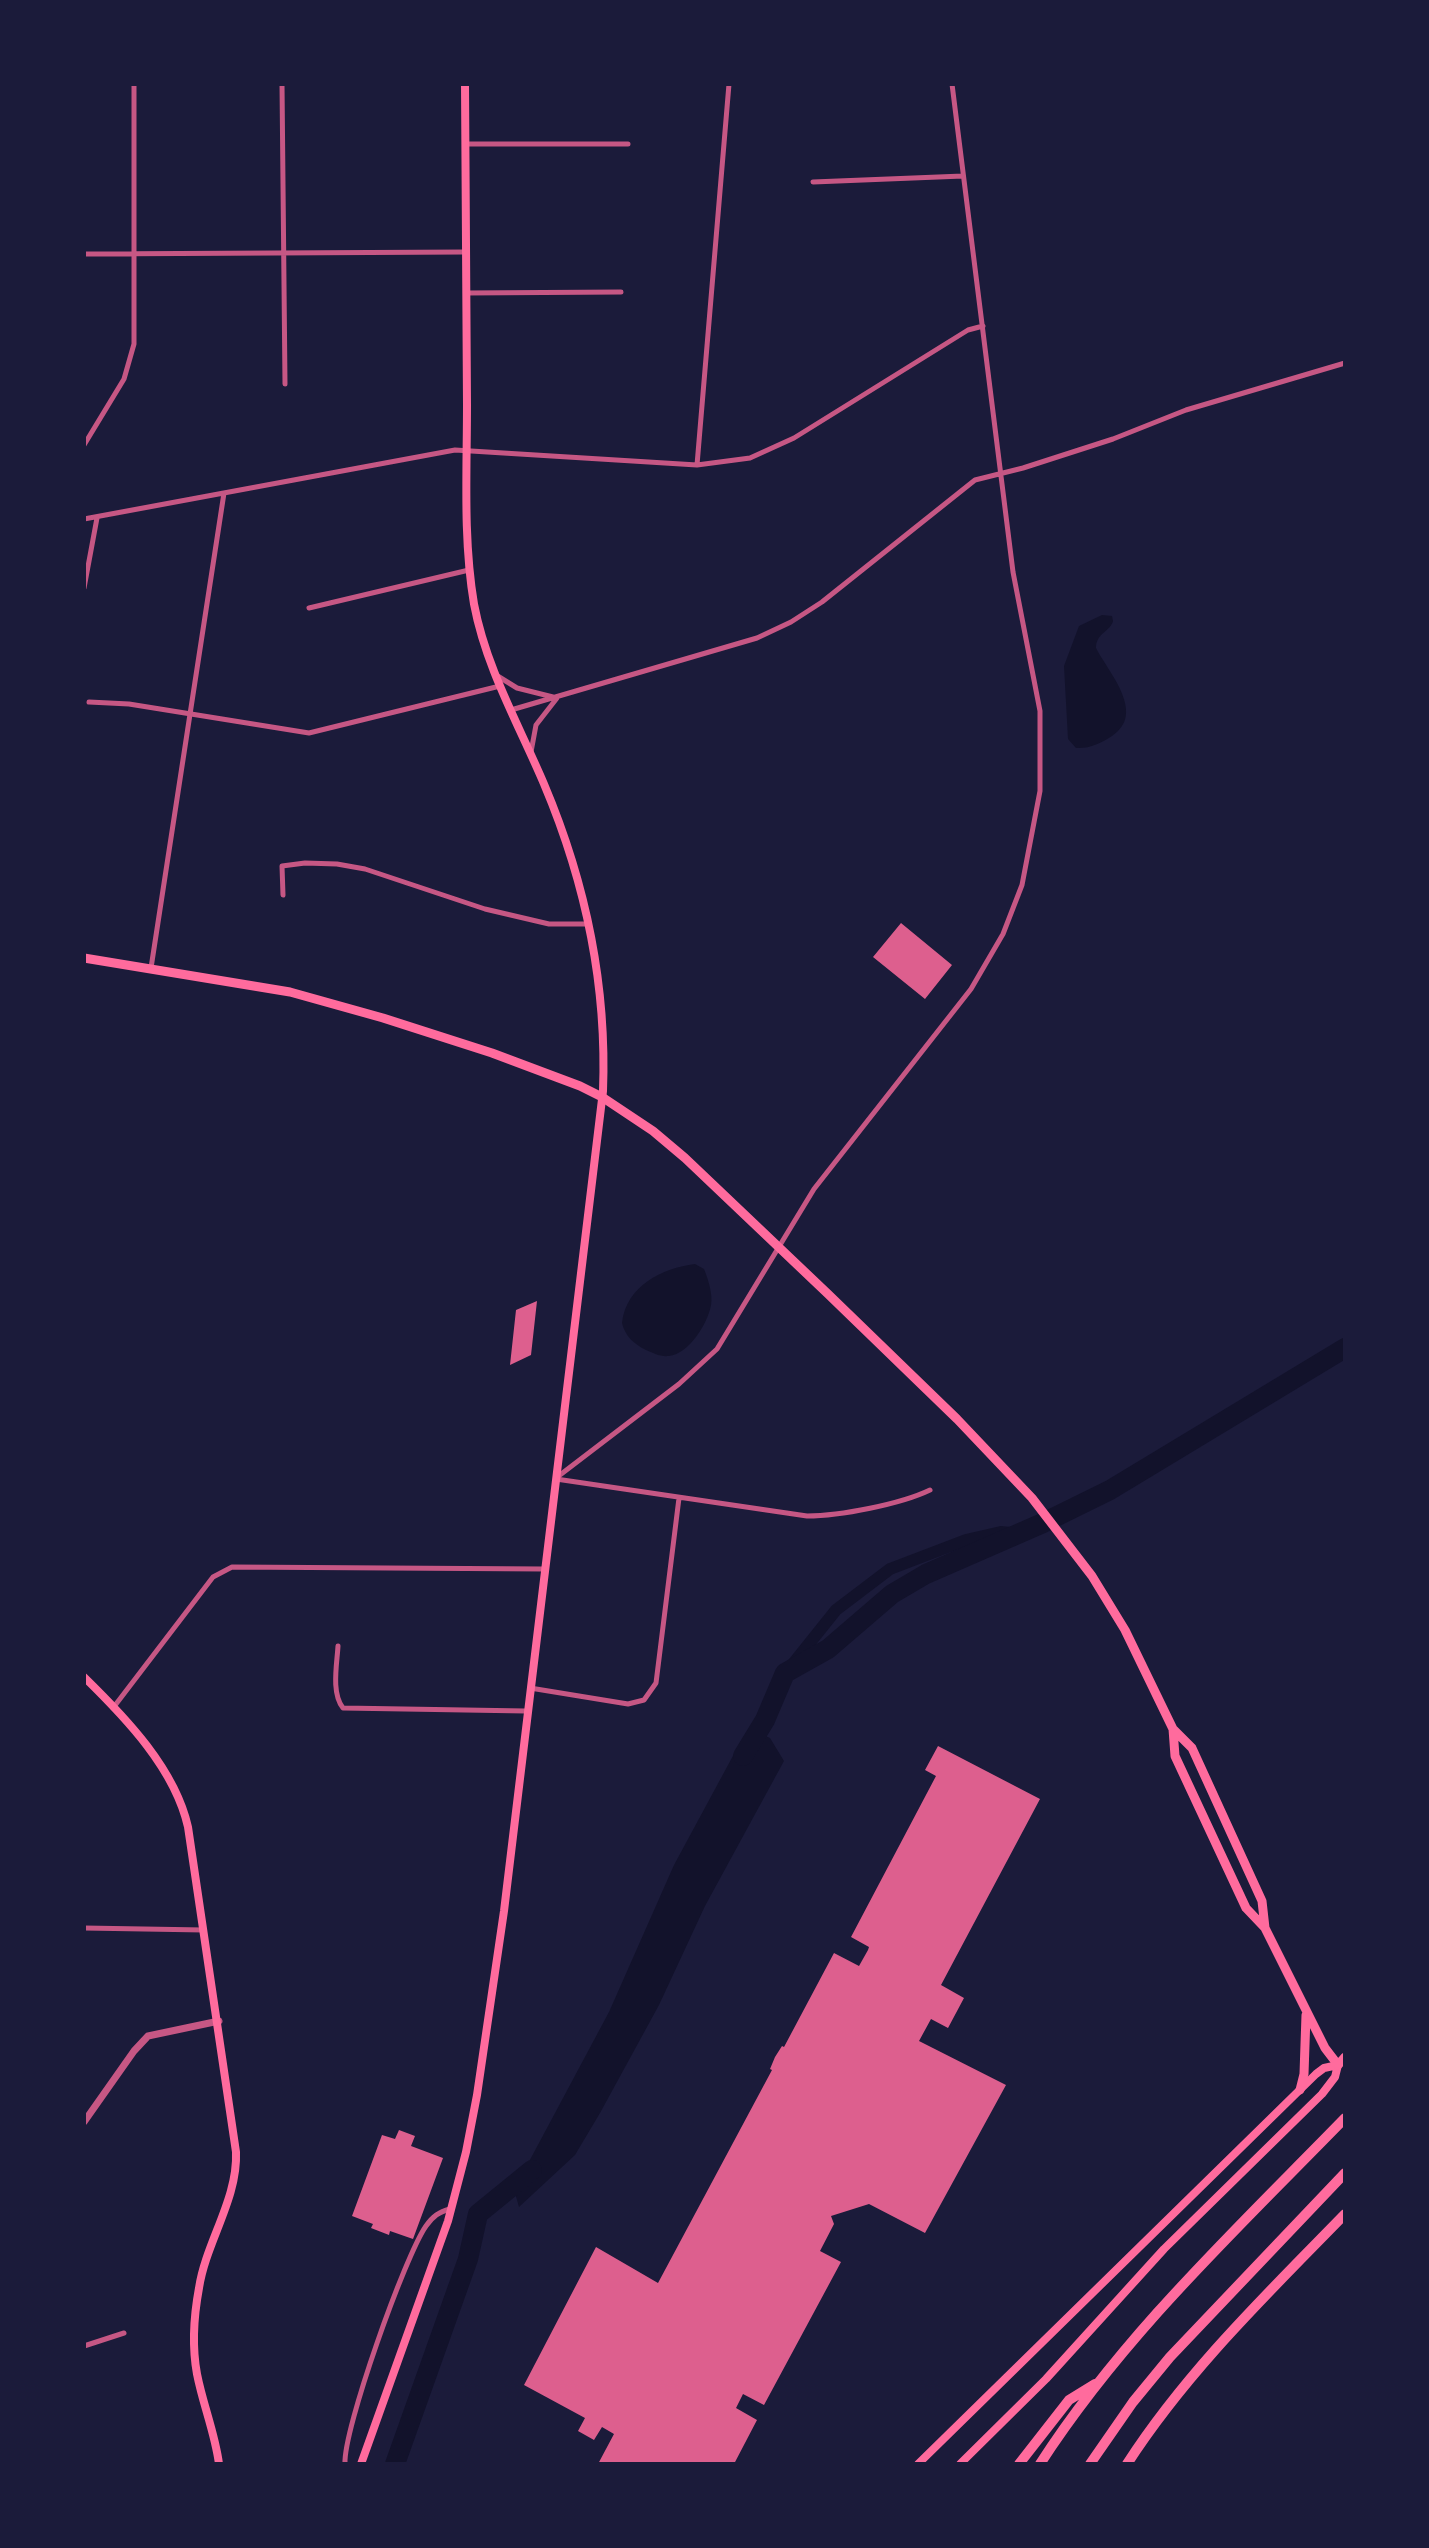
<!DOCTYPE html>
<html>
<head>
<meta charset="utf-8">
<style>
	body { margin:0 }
	#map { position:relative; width:1429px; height:2548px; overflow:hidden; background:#1b1b3a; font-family:Figtree,sans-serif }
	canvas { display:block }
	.frame { position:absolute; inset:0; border:86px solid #1b1b3a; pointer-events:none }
</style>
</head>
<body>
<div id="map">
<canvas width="1429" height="2548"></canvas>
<div class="frame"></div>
</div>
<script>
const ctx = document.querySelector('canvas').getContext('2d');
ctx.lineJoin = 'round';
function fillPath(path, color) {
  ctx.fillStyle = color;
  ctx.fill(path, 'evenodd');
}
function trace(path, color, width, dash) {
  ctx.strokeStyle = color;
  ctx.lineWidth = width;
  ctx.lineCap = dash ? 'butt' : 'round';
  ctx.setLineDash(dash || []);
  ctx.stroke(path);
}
fillPath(new Path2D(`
	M1102,615L1112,616L1113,621C1110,632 1096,633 1096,648C1108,672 1147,713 1112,736C1101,743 1089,749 1076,748L1068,739L1064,666L1079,626Z
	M695,1264L704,1269C708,1279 713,1294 711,1305C708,1323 689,1354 669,1356C660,1357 653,1353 646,1350C634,1344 625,1336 622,1323C626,1286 662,1268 695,1264Z
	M757,1732L770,1738L784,1761L705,1906L659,2005L600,2113L575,2155L519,2207L515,2193L509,2183L524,2171L609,2012L674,1865L741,1741L745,1736Z`), '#12122b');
trace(new Path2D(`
	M788,1670L836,1610L890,1569L966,1540L1001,1532L1018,1534`), '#12122b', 12);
trace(new Path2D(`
	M743,1756L765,1720L785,1673L828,1649L892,1594L926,1574L1043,1523L1110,1490L1345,1348
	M395,2464L468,2259L478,2214L532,2170`), '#12122b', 20);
fillPath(new Path2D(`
	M901,923L952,965L925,999L873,957Z
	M537,1301L531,1355L510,1365L516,1310Z
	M938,1746L1040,1799L941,1985L964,1998L948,2028L931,2019L919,2041L1006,2085L925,2233L869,2204L831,2216L834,2224L820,2251L841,2262L764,2405L743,2394L736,2408L757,2420L734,2464H598L614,2434L602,2427L594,2440L578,2431L585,2418L524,2385L596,2247L658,2283L772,2070L770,2069L775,2057L782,2046L784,2047L834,1953L859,1966L868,1950L869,1947L851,1937L936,1776L925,1770Z
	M399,2130L415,2136L411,2146L443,2158L413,2239L390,2231L389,2235L371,2228L373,2224L352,2216L382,2135L395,2139Z`), '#dd5f8e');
trace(new Path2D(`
	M282,84L285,384
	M466,144H628
	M813,182L963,176
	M84,254L465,252
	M466,293L621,292
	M84,445L124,379L134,344V84
	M697,465L729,84
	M84,519L455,450L697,465L750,458L794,438L968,330L983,326
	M84,588L97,518
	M309,608L469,570
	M496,675L517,688L553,697
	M89,702L129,704L309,733L500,686
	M511,710L757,638L791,622L822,602L975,480L1023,468L1113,439L1186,410L1345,363
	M531,752L536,725L557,698
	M283,895L282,866L305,863L337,864L365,869L485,909L549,924H587
	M151,968L224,493
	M556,1478L679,1384L717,1349L814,1189L971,989L1003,934L1022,885L1040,791V711L1013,572L952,84
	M556,1479L807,1516C840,1516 901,1504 930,1490
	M338,1646C337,1664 331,1693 343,1708L526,1711
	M530,1688L628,1704L644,1700L656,1683L679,1498
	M113,1708L213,1577L232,1567L544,1569
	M84,1928L204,1930
	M84,2346L124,2333
	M345,2464C343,2430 405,2256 426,2226C433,2216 439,2212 450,2209`), '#c65784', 5);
trace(new Path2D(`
	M84,2122L134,2051L148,2036L219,2021`), '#c65784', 7);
trace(new Path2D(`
	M84,1677C126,1718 175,1769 188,1827L236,2152C238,2199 206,2242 199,2288C194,2315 192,2347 197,2374C203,2405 215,2433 219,2464
	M361,2464L448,2221L466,2152L477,2095L504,1911L603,1091C607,986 585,881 544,784C519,725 486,668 474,604C463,539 467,471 467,405C466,298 466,191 465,84
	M918,2464L1316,2074L1324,2068L1338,2065
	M960,2464L1046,2379L1164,2249L1322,2094L1335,2077L1338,2065`), '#ff6b9d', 8);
trace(new Path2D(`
	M84,958L290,992L383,1018L492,1053L580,1086L602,1097L653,1131L685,1158L828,1294L957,1419L1032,1498L1092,1576L1125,1630L1173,1729L1175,1756L1246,1908L1265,1928L1325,2048L1338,2065L1345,2057
	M1173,1729L1192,1748L1262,1901L1265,1928
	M1300,2090L1304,2074L1306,2015`), '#ff6b9d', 9);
trace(new Path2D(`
	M1019,2464L1069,2400L1095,2384
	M1040,2464C1124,2334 1238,2228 1345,2118
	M1090,2464L1133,2402L1170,2357L1345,2173
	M1127,2464C1187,2371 1268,2293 1345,2214`), '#ff6b9d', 10);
</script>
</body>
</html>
